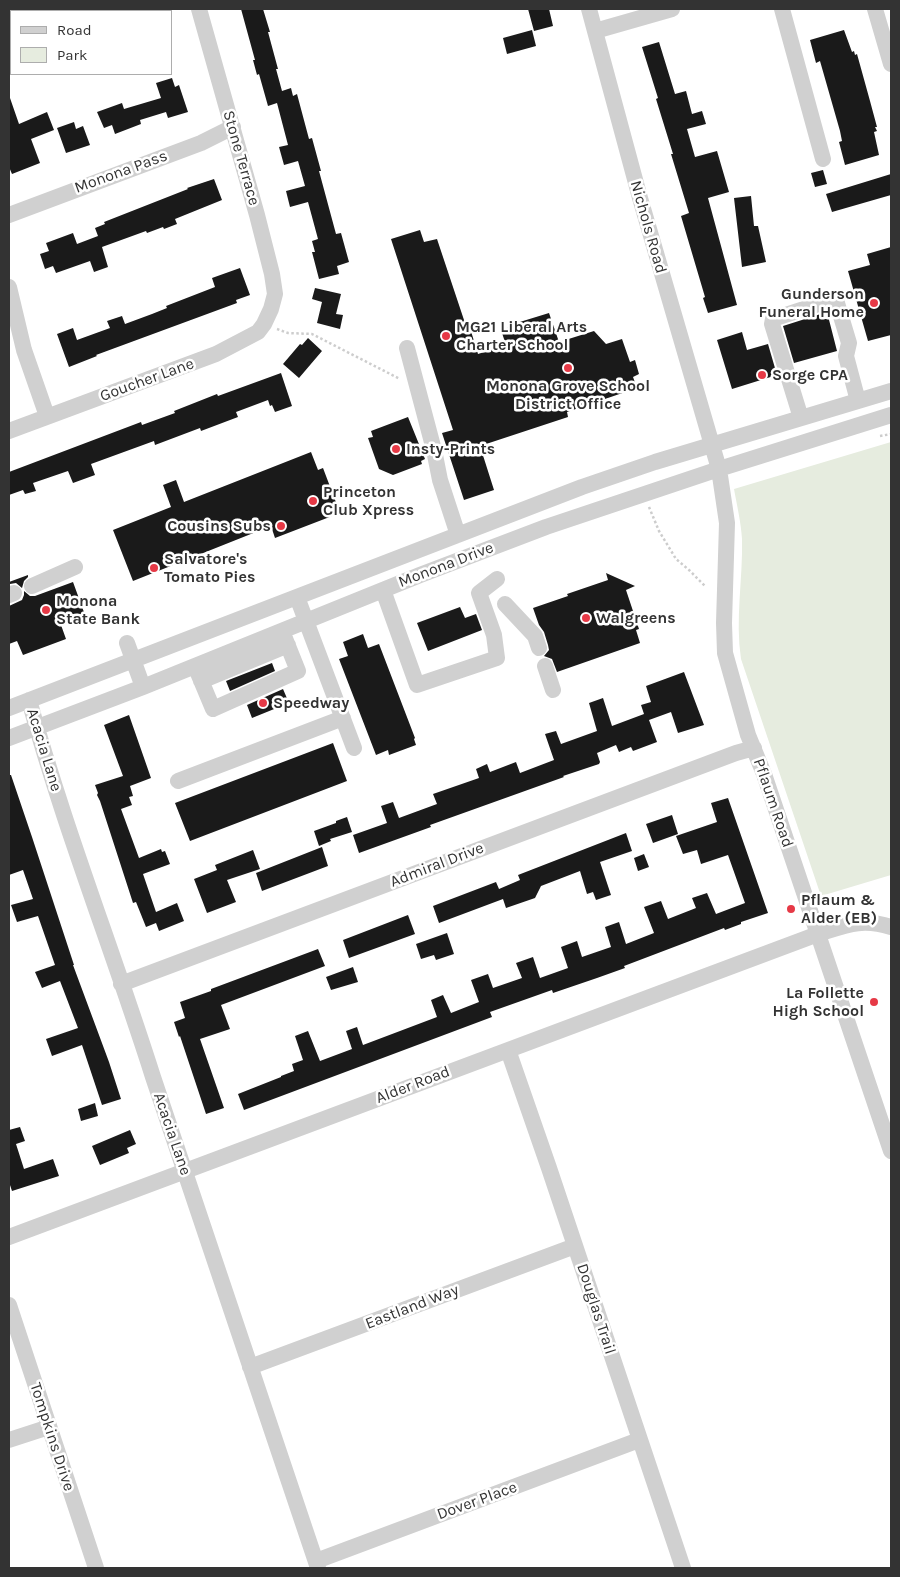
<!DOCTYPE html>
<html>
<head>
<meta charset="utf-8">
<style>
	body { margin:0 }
	#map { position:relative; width:900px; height:1577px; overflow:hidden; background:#fff; font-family:Karla,sans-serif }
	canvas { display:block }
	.frame { position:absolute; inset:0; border:10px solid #333; pointer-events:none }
	.legend { position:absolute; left:10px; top:10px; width:162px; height:65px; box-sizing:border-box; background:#fff; border:1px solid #adadad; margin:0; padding:6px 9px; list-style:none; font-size:15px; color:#333 }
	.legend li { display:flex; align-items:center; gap:10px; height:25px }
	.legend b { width:25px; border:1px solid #adadad }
</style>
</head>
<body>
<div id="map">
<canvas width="900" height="1577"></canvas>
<div class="frame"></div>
<ul class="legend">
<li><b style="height:6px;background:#d0d0d0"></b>Road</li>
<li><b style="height:14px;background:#e6ecdf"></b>Park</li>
</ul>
</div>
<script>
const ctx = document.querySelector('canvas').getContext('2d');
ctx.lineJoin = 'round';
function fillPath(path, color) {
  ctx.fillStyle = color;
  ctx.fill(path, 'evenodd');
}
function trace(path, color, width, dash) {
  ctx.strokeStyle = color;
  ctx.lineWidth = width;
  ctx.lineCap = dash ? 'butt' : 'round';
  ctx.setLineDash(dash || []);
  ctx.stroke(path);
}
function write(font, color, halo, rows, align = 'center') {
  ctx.font = font + ' Karla,sans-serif';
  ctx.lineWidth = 5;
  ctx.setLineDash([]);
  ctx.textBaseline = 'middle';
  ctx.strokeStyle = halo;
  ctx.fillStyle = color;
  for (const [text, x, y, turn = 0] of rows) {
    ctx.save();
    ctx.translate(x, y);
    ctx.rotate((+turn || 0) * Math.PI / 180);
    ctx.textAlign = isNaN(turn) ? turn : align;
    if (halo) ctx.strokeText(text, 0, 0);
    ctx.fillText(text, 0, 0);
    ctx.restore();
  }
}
fillPath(new Path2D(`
	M891,442V875L821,896L741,659C735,619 743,579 742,539C741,522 737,506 734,489Z`), '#e6ecdf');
fillPath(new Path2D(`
	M241,9H263L270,32H268L278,69H276L282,91L291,88L293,96L297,94L309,139L312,138L321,171H319L336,234L341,233L349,262L337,266L339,274L319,279L312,252H315L312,241L318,239L308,202L290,207L286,191L305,186L298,161L284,165L279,147L288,145L277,103L268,106L259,74L257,75L253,60H255Z
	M528,9H549L553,26L534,31Z
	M532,30L536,46L507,54L503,38Z
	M844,30L852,52L854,51L855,55L857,54L870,101L877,127H875L877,131L874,132L879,155L845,165L839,142L842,141L840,131L820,61L816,63L810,40Z
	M659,42L675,94L686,91L692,114L702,111L706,124L687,129L695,157L717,151L729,192L708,198L737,305L708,313L703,298L705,297L681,216L689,213L671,154H673L656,99L658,98L642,47Z
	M172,78L175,87L179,85L188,112L168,118L166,112L140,120L141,124L115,134L112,125L104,128L97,112L122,103L124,109L161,98L156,83Z
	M10,98L19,124L47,112L54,130L31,139L40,163L12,174L9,167Z
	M74,122L76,129L83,126L90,145L66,153L57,128Z
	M823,170L827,184L815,187L811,173Z
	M891,174V195L832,212L826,194Z
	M214,179L222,200L175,219L177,224L164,229L163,227L147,233L146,231L102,247L108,267L94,272L90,261L56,273L53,266L45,269L40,254L49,251L46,243L73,233L77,244L98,236L95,228L105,224L104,222L188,189L187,188Z
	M751,196L754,226H758L766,262L742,267L734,198Z
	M420,230L424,242L437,239L467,329L470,328L478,354L506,345L501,330L510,327V325L549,313L559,342L594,331L606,344L622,339L630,362L635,360L639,374L633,377L637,388L567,412L568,417L480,446L494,490L464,500L442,433L453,430L391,239Z
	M891,247V335L868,341L848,271L870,265L867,254Z
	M240,268L250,295L236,300L237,303L96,355L97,356L69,367L57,334L73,328L77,340L110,328L107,321L122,316L125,324L152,314L167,308L166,306L215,287L212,278Z
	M315,288L341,294L336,314L343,315L340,329L317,323L322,302L312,299Z
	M827,312L837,351L794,363L783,326Z
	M742,332L747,350L768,344L777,375L732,389L717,340Z
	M308,338L322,351L299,378L283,364L300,344L302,345Z
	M281,373L292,406L275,412L272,405L270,406L268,400L236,412L238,417L201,431L200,428L155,445L154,441L91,464L95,475L73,483L68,471L33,483L36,491L25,494L23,490L9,495V472L141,422L142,425L175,413L174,411L217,394L218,396Z
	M408,417L425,459L421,461L422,464L393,475L379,469L368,438L373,437L371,431Z
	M311,452L318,470L323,468L340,513L275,538L271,526L133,581L113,530L171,507L163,485L176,480L184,502Z
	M606,573L635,586L626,590L639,629L636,630L640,643L557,672L552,659L544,656L549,650L548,645L544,632L539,625L533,608L568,596L567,594L608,580Z
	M28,575V577L24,581L22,588L16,583L10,584L9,582Z
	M73,582L85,615L61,625L66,639L23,655L17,641L9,644V606L22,600L24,595V591L30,596H35Z
	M460,607L465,618L476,614L482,630L428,651L417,623Z
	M363,634L368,648L379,644L415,738L414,739L416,745L389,755L388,750L376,755L339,659L348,656L343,642Z
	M272,663L275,671L230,691L226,681Z
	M684,672L704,725L678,733L671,712L649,720L657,742L633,751L631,747L619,752L616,745L597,753L600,762L599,764L563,776L564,777L430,825L431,827L359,853L353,835L387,823L381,806L393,802L399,818L437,804L433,794L479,778L476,769L487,764L490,772L516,762L520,773L554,760L545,734L556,731L561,744L597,731L589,703L603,698L612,726L644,714L641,705L651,702L646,686Z
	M283,689L289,703L252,718L247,705Z
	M129,715L151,778L130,786L133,796L129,797L132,805L121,809L139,858L161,849L162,852L165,851L170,864L143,874L156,912L177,903L184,921L159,931L156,923L146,927L136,902L133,903L100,801L97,795L98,793L95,785L123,776L104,725Z
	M333,743L347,781L190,841L175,803Z
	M9,775H11L32,837L74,965H73L109,1062L121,1099L102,1105L82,1045L52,1056L46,1039L78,1028L60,981L42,988L35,972L55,965L38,916L17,922L11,905L33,899L23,870L9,875Z
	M728,798L768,913L741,922V924L725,930L724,928L624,966L625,968L597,978L553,993L552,990L490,1012L492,1017L244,1110L238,1094L281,1077V1076L294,1071L292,1064L303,1060L295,1036L308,1031L320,1061L352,1049L346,1031L357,1027L363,1045L437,1017L431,1000L443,995L451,1013L479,1002L471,980L488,974L493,988L522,978L516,963L533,957L540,978L568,968L561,947L577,941L582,957L611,947L605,927L619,922L626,944L654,933L644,907L661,901L668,919L696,908L692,898L707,893L716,914L745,903L728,855L701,864L697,850L683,854L676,836L717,822L711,803Z
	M672,815L678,834L653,843L646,824Z
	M347,817L352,832L330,839L331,841L319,846L314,831L336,823V821Z
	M626,833L632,851L600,862L611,895L596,900L593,892L587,894L580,871L541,886L535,898L506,908L503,899L439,923L433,906L496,882L499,889L520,880L518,875Z
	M322,847L328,866L262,891L256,873Z
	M253,850L260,869L227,880L236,902L207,913L194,879L217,870L215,865Z
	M644,854L649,867L638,871L634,858Z
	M408,915L415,934L349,958L343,940Z
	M447,933L454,954L436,960L434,955L421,959L416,944Z
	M318,949L325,966L221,1005L230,1029L200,1039L224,1108L206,1114L180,1036L179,1037L174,1022L185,1018L180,1002L211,991V989Z
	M353,967L358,982L331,990L326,977Z
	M95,1103L98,1116L81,1121L78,1109Z
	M20,1127L25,1141L16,1144L24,1169L53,1159L59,1176L12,1191L9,1182V1130Z
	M130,1130L136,1144L127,1148L129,1153L100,1165L92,1146Z`), '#1a1a1a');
trace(new Path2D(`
	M277,329L288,333L312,334L400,379
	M880,436L891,434
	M649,507L659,531L676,559L689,570L705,586`), '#cdcdcd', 2.5, [2.5, 2.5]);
trace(new Path2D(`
	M589,9L640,198L719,469L727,523L724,623L725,653L748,735L764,774L891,1151
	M782,9L823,159
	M875,9L891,64
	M595,31L672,9
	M9,215L201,143L233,127
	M9,287L24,350L47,416
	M407,348L434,450L440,480L458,535
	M801,418L772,324L773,319L828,301L837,303L849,343L846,356L858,401
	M9,431L216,354L258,332L264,324L271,309L275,294L272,274L257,215L199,9
	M32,586L75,567
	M383,590L417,685L497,658L494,635L479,593L497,579
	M9,595L14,593
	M297,597L354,748
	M505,604L535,636L539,648
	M127,643L143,687
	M195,666L213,709L298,671L282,631
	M545,666L553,690
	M201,681L288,645
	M29,700C64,827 113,951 153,1077L318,1568
	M9,708L582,487L655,462L891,391
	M9,738L143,687L420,575L546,527L719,469L891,415
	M178,781L343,718
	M121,984L736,753L754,748
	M508,1050L549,1168L683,1568
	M9,1237L818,934C847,925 861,918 891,927
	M9,1305L96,1568
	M250,1367L575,1246
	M9,1440L49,1427
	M316,1561L639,1440`), '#d0d0d0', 16);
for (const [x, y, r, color] of [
	[874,303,5,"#e63946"],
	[446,336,5,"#e63946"],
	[568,368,5,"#e63946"],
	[762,375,5,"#e63946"],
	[396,449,5,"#e63946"],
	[313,501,5,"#e63946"],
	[281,526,5,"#e63946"],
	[154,568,5,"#e63946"],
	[46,610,5,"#e63946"],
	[586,618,5,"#e63946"],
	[263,703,5,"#e63946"],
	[791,909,5,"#e63946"],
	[874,1002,5,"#e63946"]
]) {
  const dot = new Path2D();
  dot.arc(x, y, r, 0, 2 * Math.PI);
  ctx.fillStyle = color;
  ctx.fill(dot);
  trace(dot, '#fff', 2);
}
write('16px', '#333', '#fff', [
	["Stone Terrace",241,158,74],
	["Monona Pass",121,172,-20],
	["Nichols Road",648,227,74],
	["Goucher Lane",147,380,-20],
	["Monona Drive",446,565,-21],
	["Acacia Lane",44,750,73],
	["Pflaum Road",773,803,71],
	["Admiral Drive",437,865,-21],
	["Alder Road",413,1085,-21],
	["Acacia Lane",172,1134,71],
	["Eastland Way",412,1307,-21],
	["Douglas Trail",596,1309,72],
	["Tompkins Drive",52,1437,72],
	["Dover Place",477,1501,-20]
]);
write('bold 16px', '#333', '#fff', [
	["Gunderson",864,294,"right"],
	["Funeral Home",864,312,"right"],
	["MG21 Liberal Arts",456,327],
	["Charter School",456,345],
	["Sorge CPA",772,375],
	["Monona Grove School",568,386,"center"],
	["District Office",568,404,"center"],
	["Insty-Prints",406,449],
	["Princeton",323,492],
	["Club Xpress",323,510],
	["Cousins Subs",271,526,"right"],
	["Salvatore's",164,559],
	["Tomato Pies",164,577],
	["Monona",56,601],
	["State Bank",56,619],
	["Walgreens",596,618],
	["Speedway",273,703],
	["Pflaum &",801,900],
	["Alder (EB)",801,918],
	["La Follette",864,993,"right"],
	["High School",864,1011,"right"]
], 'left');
</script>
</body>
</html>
